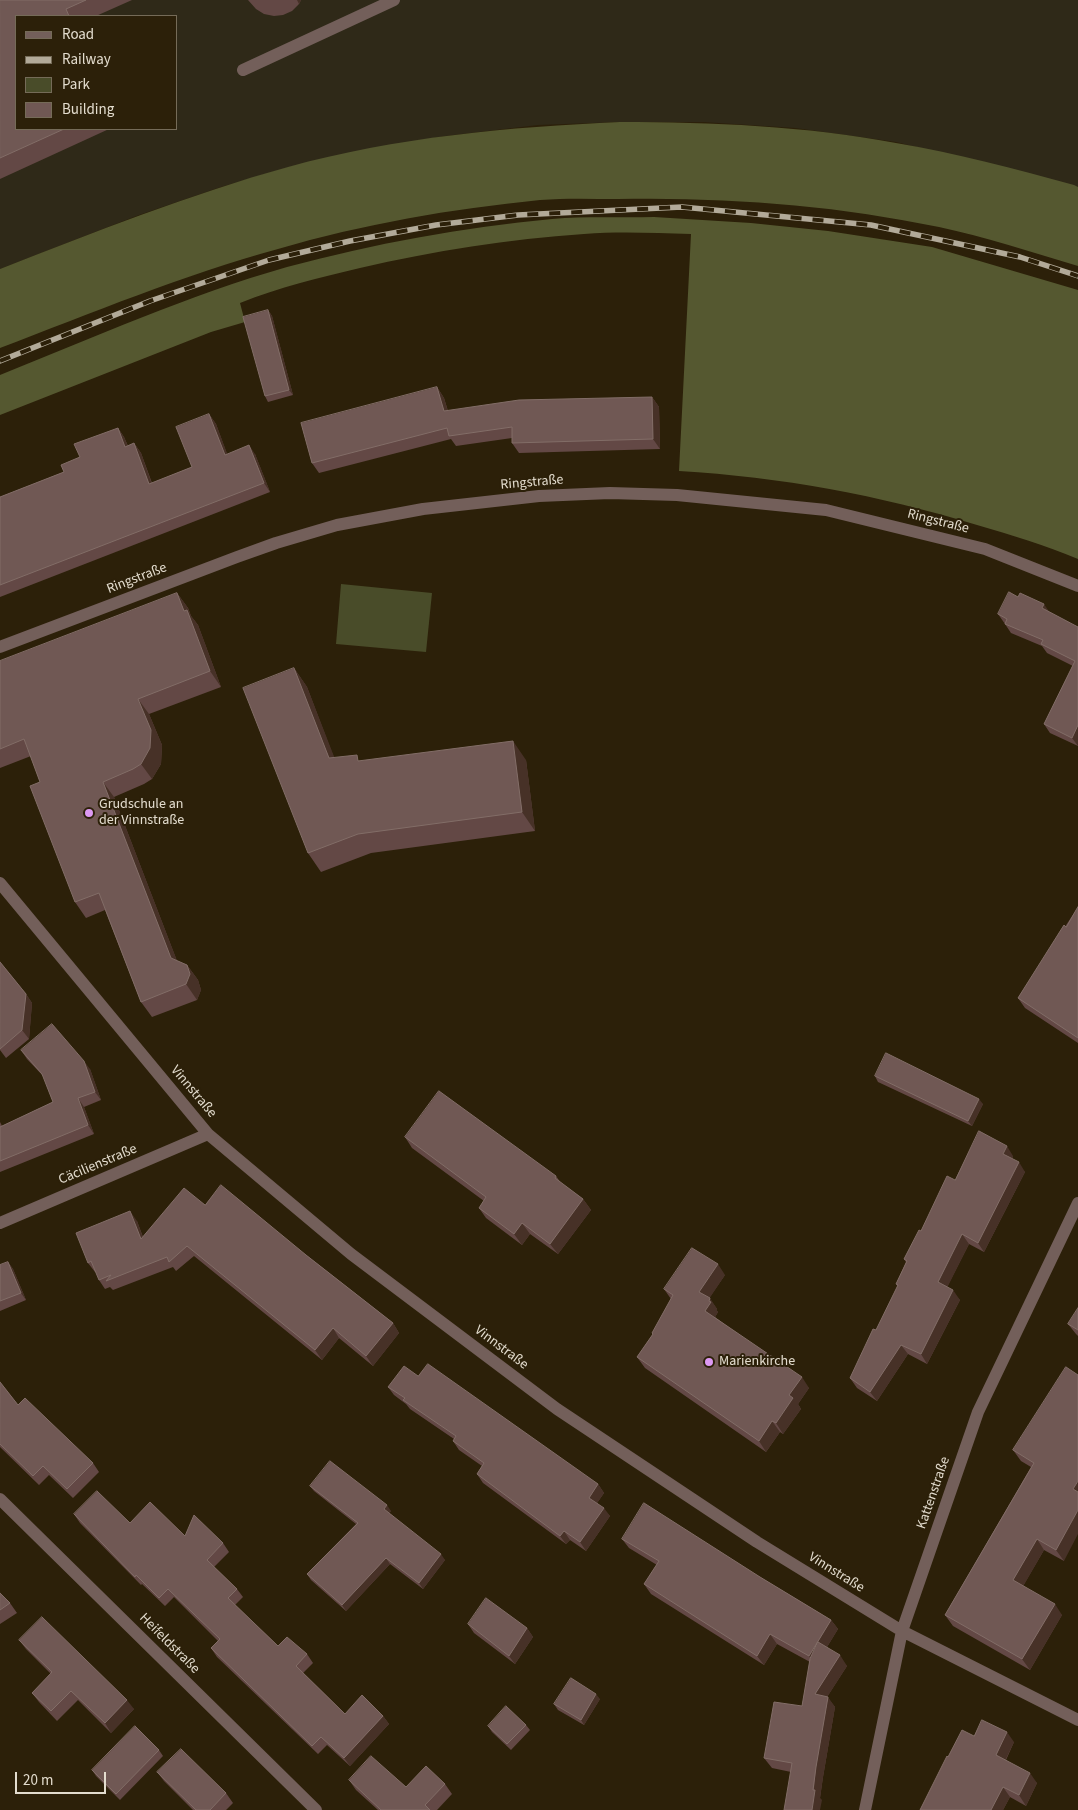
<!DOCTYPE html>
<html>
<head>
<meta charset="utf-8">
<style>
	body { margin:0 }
	#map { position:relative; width:1078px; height:1810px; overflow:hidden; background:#2c2009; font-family:"Source Sans 3",sans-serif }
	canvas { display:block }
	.legend { position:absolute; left:15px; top:15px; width:162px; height:115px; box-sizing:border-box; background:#2c2009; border:1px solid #756b58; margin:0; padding:6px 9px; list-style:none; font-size:15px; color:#e3dcce }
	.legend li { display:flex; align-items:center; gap:10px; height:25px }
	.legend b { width:25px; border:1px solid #756b58 }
	.scale { position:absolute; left:15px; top:1772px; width:91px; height:22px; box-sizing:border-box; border:2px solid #e3dcce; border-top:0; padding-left:6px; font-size:15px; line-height:18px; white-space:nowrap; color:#e3dcce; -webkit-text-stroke:4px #2c2009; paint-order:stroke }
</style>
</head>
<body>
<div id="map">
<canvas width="1078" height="1810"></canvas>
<ul class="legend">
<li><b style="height:6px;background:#735f5a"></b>Road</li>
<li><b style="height:6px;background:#b2aa99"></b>Railway</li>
<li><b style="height:14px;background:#494c29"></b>Park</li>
<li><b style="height:14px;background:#705854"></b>Building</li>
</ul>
<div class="scale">20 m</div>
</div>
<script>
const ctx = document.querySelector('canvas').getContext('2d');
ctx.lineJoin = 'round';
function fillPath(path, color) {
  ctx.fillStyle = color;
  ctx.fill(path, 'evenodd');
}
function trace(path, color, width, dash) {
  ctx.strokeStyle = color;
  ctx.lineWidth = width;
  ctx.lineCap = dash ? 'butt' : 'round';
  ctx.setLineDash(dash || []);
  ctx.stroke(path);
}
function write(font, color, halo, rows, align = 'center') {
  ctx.font = font + ' "Source Sans 3",sans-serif';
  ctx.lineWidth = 4;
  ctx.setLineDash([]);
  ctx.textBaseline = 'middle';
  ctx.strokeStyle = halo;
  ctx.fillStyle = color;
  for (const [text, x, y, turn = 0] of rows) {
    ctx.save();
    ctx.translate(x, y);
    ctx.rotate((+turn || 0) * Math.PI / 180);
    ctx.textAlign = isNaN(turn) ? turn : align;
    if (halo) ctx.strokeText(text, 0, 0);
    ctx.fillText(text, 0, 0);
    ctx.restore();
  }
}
fillPath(new Path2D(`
	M0,0H1078V187L896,142L795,128L703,122H620L538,125L446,136L368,149L290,167L221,187L139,215L0,269ZM16,16H176V129H16Z`), '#2f2918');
fillPath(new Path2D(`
	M341,584L432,593L426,652L336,644Z`), '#494c29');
fillPath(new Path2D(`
	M620,122C713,122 805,126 896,143C956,153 1015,169 1074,185L1078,187V266C1032,252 985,237 939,227C833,205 726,197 618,199C592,199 566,198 540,200C451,209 363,224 278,249C183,275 92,313 0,348V269C95,232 190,194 288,167C396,137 509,127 620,122Z
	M654,217L751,223L828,231L932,247L1078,290V559C1045,545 1011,535 977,525C879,495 781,477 679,471L691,234C655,233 620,231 584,234C509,239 434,251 360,268C318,278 280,287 240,303L245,322L211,332L0,415V375C95,337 189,295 287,267C373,244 463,227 552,219C586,216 620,218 654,217Z`), '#555830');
trace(new Path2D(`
	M243,70L394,0`), '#735f5a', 12);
trace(new Path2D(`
	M0,647L237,557L276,543L337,525L423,509L539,496L610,493L677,495L826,510L985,549L1078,586
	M0,883L208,1134L351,1254L557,1409L757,1542L902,1631L1078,1720
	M0,1223L208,1134
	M0,1499L316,1810
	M865,1810L902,1631L978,1412L1078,1203`), '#735f5a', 12);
const rail = new Path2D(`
	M0,361L150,301L269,260L350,241L436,225L518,215L682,207L871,225L1020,257L1078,276`);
trace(rail, '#b2aa99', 5.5);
trace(rail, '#2c2009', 4, [11]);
fillPath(new Path2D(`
	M0,0H132L96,16H16V129H109L0,179Z
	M248,0H301L299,4L292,11L283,15L274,16L264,14L256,9Z
	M268,310L272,316L293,395L268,402L265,396Z
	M437,387L444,398L448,411L652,397L659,407L660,449L519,453L512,443V438L456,446L451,439L319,473L312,463Z
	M209,414L216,424L227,454H255L270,492L0,597V497L64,472L80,457L118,428L124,437L128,446L134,443L141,453L152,483L192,467Z
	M177,593L188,608L191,616L198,625L221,687L149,714L162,745L161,764L152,779L144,784L114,797L177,961L187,965L198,980L201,990L197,1000L152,1017L141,1002L105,910L86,918L75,902L40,782L31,756L0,768V661Z
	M1018,597L1078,627V746L1050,733L1044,724L1073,666L1047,653L1042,646L1011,633L1005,624L998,614Z
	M294,668L307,687L334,758L361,761L526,760L535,831L371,853L321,872L308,853Z
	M1078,907V1043L1025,1008L1018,998Z
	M0,962L26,994L32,1003L29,1039L6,1058L0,1050Z
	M21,1050L90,1069L101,1100L84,1107L94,1134L0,1172V1122L2,1126L53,1102L44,1077L27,1059Z
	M875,1076L983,1104L972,1126L878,1082Z
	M405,1137L556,1176L561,1183L583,1199L591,1210L558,1254L530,1234L522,1245L486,1218L479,1208L484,1201L412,1148Z
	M1013,1156L1012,1159L1025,1172L984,1252L969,1244L947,1287L960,1300L927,1364L908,1354L877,1401L857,1388L850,1378L876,1330L898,1287L896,1284L906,1262L904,1259L921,1231L955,1180Z
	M205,1205L306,1255L393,1323L399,1333L373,1366L339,1338L322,1360L194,1256L176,1271L173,1267L113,1290L110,1287L105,1289L99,1280L96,1272H95L88,1263L137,1221L143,1237Z
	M8,1262L13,1269L26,1300L0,1311V1265Z
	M725,1275L709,1298L717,1309L716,1310L718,1312L715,1317L809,1388L798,1404L801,1409L783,1434L780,1432L766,1452L645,1368L637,1357L653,1334L671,1299L664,1289Z
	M1078,1308V1336L1076,1334L1068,1324Z
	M1066,1367L1064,1561L1044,1550L1023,1586L1062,1615L1030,1670L953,1626L945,1615L1031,1467L1021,1461L1013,1450Z
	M418,1376L598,1484L604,1493L597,1503L610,1516L586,1551L570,1540L566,1544L483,1483L477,1474L482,1466L459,1450L453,1441L454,1439L410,1409L406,1404L394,1395L388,1387Z
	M0,1382L18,1405L93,1463L99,1472L73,1498L49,1475L39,1485L0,1447Z
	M310,1486L391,1511L389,1513L445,1560L423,1589L390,1564L346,1611L311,1580L307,1574L356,1524L314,1491Z
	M74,1514L130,1523L185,1536L223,1543L229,1552L214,1567L237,1589L243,1597L235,1605L278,1646L307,1654L313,1663L303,1673L345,1714L383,1716L389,1724L350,1766L327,1745L318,1754L217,1657L211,1648L218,1641L174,1597L165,1606L142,1584L141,1585L80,1523Z
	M622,1539L760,1577L831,1620L838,1629L827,1647L847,1666L827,1697L835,1707L823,1777L820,1798L822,1800L791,1772L772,1768L764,1758L802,1706L810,1662L777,1644L764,1665L651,1594L644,1584L657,1565L629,1548Z
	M0,1593L10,1603L17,1613L0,1624Z
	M468,1624L527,1628L533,1637L515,1664L474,1633Z
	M19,1640L134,1709L111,1733L78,1700L57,1721L39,1702L32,1693L51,1674L26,1649Z
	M600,1699L584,1725L558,1710L554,1704Z
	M526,1725L530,1730L511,1750L492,1732L488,1726Z
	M1014,1742L1006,1760L1037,1783L1026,1806L1010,1797L1003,1810H920L948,1757Z
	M159,1750L163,1756L120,1800L96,1776L92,1770Z
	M157,1772L226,1793L233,1803L226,1810H193L164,1781Z
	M349,1780L406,1787L445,1784L452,1794L437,1810H378L356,1790Z`), '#634845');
fillPath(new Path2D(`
	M297,0H301L299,4Z
	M268,310L272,316L293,395L289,390Z
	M437,387L444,398L451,422L444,411Z
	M652,397L659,407L660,449L653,439Z
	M209,414L216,424L231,464L225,455Z
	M118,428L124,437L132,456L125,447Z
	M134,443L141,453L155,493L149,484Z
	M249,445L255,454L270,492L264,483Z
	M177,593L188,608L191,616L198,625L221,687L210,671L184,611Z
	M1044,604L1050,613L1042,608Z
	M294,668L307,687L342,777L329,758Z
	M138,699L149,714L162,745L161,764L152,779L141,764Z
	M1078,725V746L1072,738Z
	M513,741L526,760L535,831L522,812Z
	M103,782L114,797L182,974L171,958Z
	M187,965L198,980L201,990L197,1000L186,984Z
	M26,994L32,1003L29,1039L22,1030Z
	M84,1061L90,1069L101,1100L95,1092Z
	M78,1098L84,1107L94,1134L88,1125Z
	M979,1099L983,1104L972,1126L968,1121Z
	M1007,1146L1013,1156L1009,1164L1003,1154Z
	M1019,1162L1025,1172L984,1252L978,1243Z
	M583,1199L591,1210L558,1254L550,1244Z
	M130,1211L137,1221L147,1249L141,1239Z
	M522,1223L530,1234L522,1245L514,1234Z
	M962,1234L969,1244L945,1292L938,1282Z
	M8,1262L13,1269L26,1300L21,1293Z
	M718,1264L725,1275L707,1302L699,1292Z
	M953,1290L960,1300L927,1364L921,1354Z
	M710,1298L717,1309L716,1310L718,1312L713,1321L705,1311Z
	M393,1323L399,1333L373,1366L366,1356Z
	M333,1328L339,1338L322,1360L315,1350Z
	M901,1345L908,1354L877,1401L870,1392Z
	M802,1377L809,1388L798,1404L801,1409L783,1434L776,1423L789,1395Z
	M772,1421L780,1432L766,1452L759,1441Z
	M1078,1481V1497L1073,1489Z
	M598,1484L604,1493L595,1506L589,1498Z
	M387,1505L391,1511L388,1515L384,1509Z
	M604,1508L610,1516L586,1551L580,1542Z
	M1078,1510V1534L1064,1561L1056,1550Z
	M564,1531L570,1540L566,1544L560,1536Z
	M1037,1539L1044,1550L1021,1590L1013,1580Z
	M441,1554L445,1560L423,1589L419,1583Z
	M386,1558L390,1564L346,1611L342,1605Z
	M1055,1604L1062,1615L1030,1670L1022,1659Z
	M831,1620L838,1629L816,1665L809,1656Z
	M527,1628L533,1637L515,1664L509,1656Z
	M770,1634L777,1644L764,1665L757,1656Z
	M840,1655L847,1666L822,1705L815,1694Z
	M596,1694L600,1699L584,1725L581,1720Z
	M828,1697L835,1707L823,1777L820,1798L822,1800L820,1810H812L816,1767Z
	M127,1700L134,1709L111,1733L105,1723Z
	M383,1716L389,1724L350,1766L344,1758Z
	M1007,1732L1014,1742L1003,1765L996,1755Z
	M1030,1773L1037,1783L1026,1806L1019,1795Z
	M1003,1787L1010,1797L1003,1810H991Z`), '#473127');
const building = new Path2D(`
	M0,0H86L66,9L69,16H16V129H64L0,158Z
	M268,310L289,390L265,396L243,317Z
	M437,387L444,411L519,400L652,397L653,439L512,443V427L449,436L447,428L312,463L301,423Z
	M209,414L225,455L249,445L264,483L0,585V497L64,472L61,465L80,457L74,444L118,428L125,447L134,443L149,484L192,467L176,427Z
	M1009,592L1018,597L1020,593L1044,604L1042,608L1078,627V725L1072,738L1044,724L1075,661L1041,644L1043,640L1005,624L1007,619L998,614Z
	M177,593L184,611L187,610L210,671L138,699L151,730L150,748L141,764L133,769L103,782L171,958L187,965L190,974L186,984L141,1002L99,893L75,902L30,786L40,782L24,739L0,749V661Z
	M294,668L329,758L357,755L358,761L513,741L522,812L358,834L308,853L243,688Z
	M1078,907V1038L1018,998L1064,925L1066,927Z
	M0,962L26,994L22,1030L0,1049Z
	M52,1024L84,1061L95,1092L78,1098L88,1125L0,1161V1127L53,1102L42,1074L21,1050Z
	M886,1053L979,1099L968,1121L875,1076Z
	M439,1091L556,1176L555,1178L583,1199L550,1244L522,1223L514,1234L479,1208L486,1197L405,1137Z
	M979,1131L1007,1146L1003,1154L1019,1162L978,1243L962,1234L938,1282L953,1290L921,1354L901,1345L870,1392L850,1378L873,1329L876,1330L898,1285L896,1284L907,1261L904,1259L919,1230L921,1231L947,1176L955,1180Z
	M221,1185L306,1255L393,1323L366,1356L333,1328L315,1350L187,1246L169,1262L167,1257L106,1281L111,1275L99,1280L91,1261L88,1263L76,1233L130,1211L141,1239L184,1188L205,1205Z
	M692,1248L718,1264L699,1292L710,1298L709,1301L711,1302L705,1311L802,1377L789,1395L793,1398L776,1423L772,1421L759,1441L637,1357L653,1334L652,1333L673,1295L664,1289Z
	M8,1262L21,1293L0,1301V1265Z
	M1078,1308V1330L1068,1324Z
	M428,1364L598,1484L589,1498L604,1508L580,1542L564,1531L560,1536L477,1474L484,1463L453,1441L456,1436L403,1400L405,1398L388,1387L404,1366L418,1376Z
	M1066,1367L1078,1375V1481L1073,1489L1078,1492V1510L1056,1550L1037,1539L1013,1580L1055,1604L1022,1659L945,1615L1034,1463L1013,1450Z
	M0,1382L18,1405L25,1398L93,1463L67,1489L43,1466L33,1476L0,1444Z
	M330,1461L387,1505L384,1509L441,1554L419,1583L386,1558L342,1605L307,1574L358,1523L310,1486Z
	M97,1491L130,1523L150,1502L185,1536L194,1515L223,1543L207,1560L237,1589L228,1598L278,1646L287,1637L307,1654L296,1666L345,1714L362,1695L383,1716L344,1758L321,1737L312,1746L211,1648L220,1639L168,1589L159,1598L136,1575L135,1577L74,1514Z
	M644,1503L760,1577L831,1620L809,1656L770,1634L757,1656L644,1584L659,1561L622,1539Z
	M0,1593L10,1603L0,1610Z
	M486,1598L527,1628L509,1656L468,1624Z
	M42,1617L127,1700L105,1723L71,1691L51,1711L32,1693L52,1672L19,1640Z
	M818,1642L840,1655L815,1694L828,1697L816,1767L813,1790H815L812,1810H784L792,1763L764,1758L774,1702L802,1706L810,1659Z
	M571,1678L596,1694L581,1720L554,1704Z
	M506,1706L526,1725L507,1744L488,1726Z
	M982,1720L1007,1732L996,1755L1030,1773L1019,1795L1003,1787L991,1810H920L947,1756L948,1757L962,1730L974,1736Z
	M135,1726L159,1750L116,1794L92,1770Z
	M181,1749L226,1793L210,1810H196L157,1772Z
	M371,1756L406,1787L426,1766L445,1784L425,1805L430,1810H381L349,1780Z`);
fillPath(building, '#705854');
trace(building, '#826d67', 1);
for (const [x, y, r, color] of [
	[89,813,5,"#dd99f3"],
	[709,1362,5,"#dd99f3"]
]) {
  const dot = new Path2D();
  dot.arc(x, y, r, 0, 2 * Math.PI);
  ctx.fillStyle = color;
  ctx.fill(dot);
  trace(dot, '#2c2009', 2);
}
write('14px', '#e3dcce', '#2c2009', [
	["Ringstraße",532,483,-5],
	["Ringstraße",938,522,14],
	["Ringstraße",137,579,-21],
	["Vinnstraße",193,1092,50],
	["Cäcilienstraße",98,1165,-23],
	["Vinnstraße",501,1348,37],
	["Kattenstraße",934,1493,-71],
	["Vinnstraße",836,1573,32],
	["Heifeldstraße",169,1644,45]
]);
write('14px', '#e3dcce', '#2c2009', [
	["Grudschule an",99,805],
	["der Vinnstraße",99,821],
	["Marienkirche",719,1362]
], 'left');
</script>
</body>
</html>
